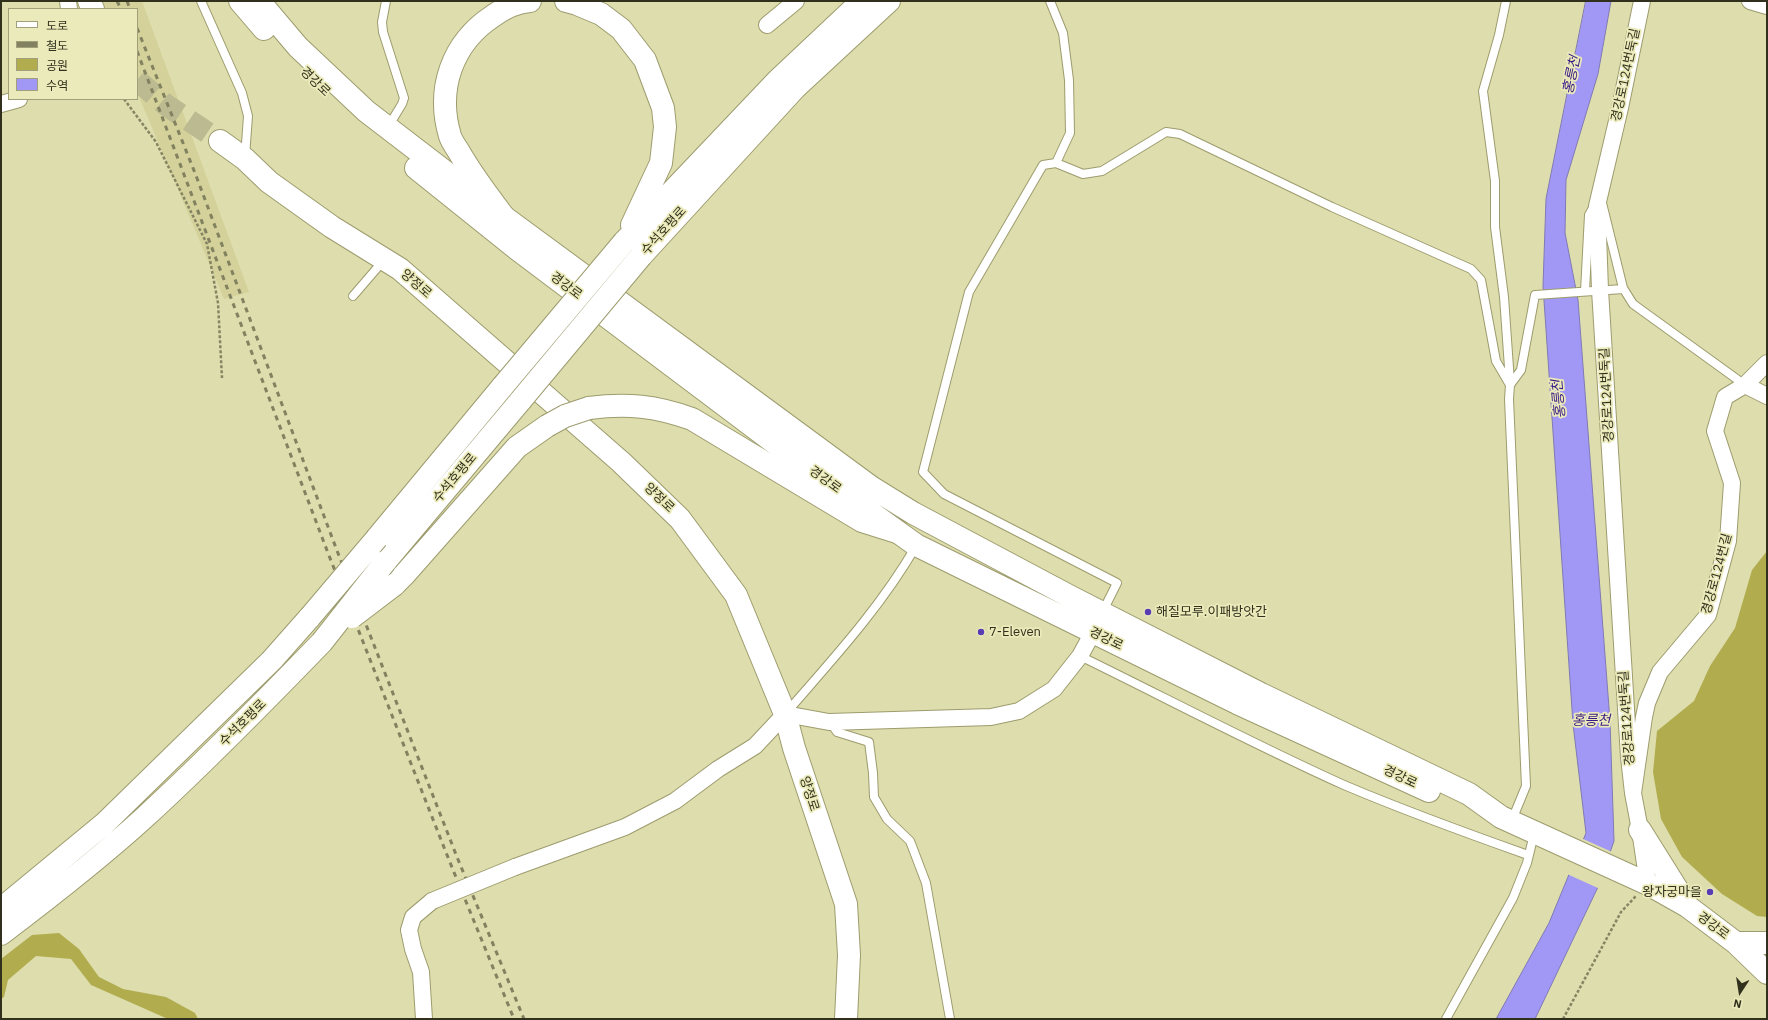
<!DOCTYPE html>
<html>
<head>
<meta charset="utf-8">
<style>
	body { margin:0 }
	#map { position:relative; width:1768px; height:1020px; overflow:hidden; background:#deddad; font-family:"IBM Plex Sans","Noto Sans KR",sans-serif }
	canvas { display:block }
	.frame { position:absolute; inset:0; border:2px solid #31301d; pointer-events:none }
	.legend { position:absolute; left:8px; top:8px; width:130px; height:92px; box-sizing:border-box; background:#ebeaba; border:1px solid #a1a07b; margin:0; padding:5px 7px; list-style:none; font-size:12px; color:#31301d }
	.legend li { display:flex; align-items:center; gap:8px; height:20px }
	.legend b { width:20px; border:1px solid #a1a07b }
	.north { position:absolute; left:1720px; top:972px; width:40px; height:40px; -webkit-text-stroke:3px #ebeaba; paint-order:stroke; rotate:192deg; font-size:11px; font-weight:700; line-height:16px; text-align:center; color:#31301d }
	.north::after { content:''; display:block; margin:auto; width:14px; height:18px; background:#31301d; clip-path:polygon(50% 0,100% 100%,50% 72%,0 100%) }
</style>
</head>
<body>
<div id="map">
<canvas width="1768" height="1020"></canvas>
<div class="frame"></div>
<ul class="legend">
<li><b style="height:5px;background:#fff"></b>도로</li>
<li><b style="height:5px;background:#828160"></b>철도</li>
<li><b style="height:11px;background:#b1ad4f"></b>공원</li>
<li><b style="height:11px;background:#a198f6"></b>수역</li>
</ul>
<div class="north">N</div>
</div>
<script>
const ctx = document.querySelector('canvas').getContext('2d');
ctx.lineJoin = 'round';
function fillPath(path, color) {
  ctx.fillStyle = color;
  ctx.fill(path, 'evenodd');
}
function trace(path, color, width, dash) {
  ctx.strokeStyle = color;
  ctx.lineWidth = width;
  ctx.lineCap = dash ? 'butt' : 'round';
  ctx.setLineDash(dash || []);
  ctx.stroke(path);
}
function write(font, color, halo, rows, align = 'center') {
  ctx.font = font + ' "IBM Plex Sans","Noto Sans KR",sans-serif';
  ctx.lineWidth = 3.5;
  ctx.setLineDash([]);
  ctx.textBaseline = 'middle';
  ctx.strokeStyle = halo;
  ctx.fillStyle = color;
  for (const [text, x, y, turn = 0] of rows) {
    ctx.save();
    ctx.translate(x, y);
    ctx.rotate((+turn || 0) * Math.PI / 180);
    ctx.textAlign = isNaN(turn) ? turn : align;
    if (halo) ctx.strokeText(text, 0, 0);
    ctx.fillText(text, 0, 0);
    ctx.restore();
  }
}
fillPath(new Path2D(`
	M100,1H142L249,292L224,299L137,92V9H103Z`), '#d4d29a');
fillPath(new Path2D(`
	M1767,551V917L1757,916L1722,894L1682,857L1661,819L1653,772L1657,731L1694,701L1710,666L1735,628L1752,570Z
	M59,933L79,949L99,977L123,989L166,997L195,1013L198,1019H168L91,985L71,959L36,956L8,980L4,997L1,999V959L32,935Z`), '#b1ad4f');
const water = new Path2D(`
	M1586,1H1611L1598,74L1566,180L1565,233L1578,300L1610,721L1614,841L1598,887L1535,1019H1496L1549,923L1586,833L1573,724L1543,286L1546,199Z`);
fillPath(water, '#a198f6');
trace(water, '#7f79b5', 1);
fillPath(new Path2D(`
	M1581,838L1612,852L1600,889L1567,874Z`), '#deddad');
trace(new Path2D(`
	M137,80L166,105L220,141`), '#bbba90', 22, [22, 11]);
const lane = new Path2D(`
	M201,1L242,93L248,116L245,157
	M386,1L382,22L383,32L404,98L402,104L388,127
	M1050,1L1063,33L1069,80L1070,133L1056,163
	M1506,1L1499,35L1483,91L1495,181V227L1504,297L1510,382
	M1602,203L1623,288L1633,304L1745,385
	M1585,291L1589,215L1594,206
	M353,296L384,260
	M1102,613L1117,583L944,494L923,472L969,292L1043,165L1056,163L1083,174L1102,171L1166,132L1180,134L1332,207L1471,269L1481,280L1496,361L1510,385
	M1080,656C1168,699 1255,745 1344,785C1405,811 1466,833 1528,855
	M786,713C832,660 881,607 916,546
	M830,722L837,732L869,742L873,773L874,797L887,819L910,841L926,883L950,1019
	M1512,820L1526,786L1509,399L1510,385L1521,370L1535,295L1623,289
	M1446,1019L1513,898L1527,863L1534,834`);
const street = new Path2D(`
	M68,1L69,9
	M1750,1L1767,6
	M767,25L796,1
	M1,104L19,99
	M1745,385L1767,396
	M1633,793L1629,757L1600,290L1597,206L1620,108L1642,1
	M515,867L625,827L675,801L718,769L755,746L785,714L829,722L991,717L1019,711L1054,689L1080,656L1098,623
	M1648,884L1640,830L1633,793L1644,717L1647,703L1660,672L1708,615L1728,541L1732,483L1715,431L1725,397L1745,385L1767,363
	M424,1019L421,972L413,949L409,930L413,917L432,901`);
const secondary = new Path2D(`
	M89,1L93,9
	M220,141L245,159L269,182L332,227L400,269L621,462L680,519L736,595L785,714L794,748L846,904L849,955L846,1019`);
const primary = new Path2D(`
	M240,1L264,29
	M259,1L298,47L366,111L504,217L871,487L913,513L1071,597L1261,694L1469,794L1501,817L1648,884L1687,906L1736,943L1767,973
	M416,168L517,249L792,456L916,545L1237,703L1429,791
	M1640,830L1687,905
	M1736,943H1767`);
const highway = new Path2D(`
	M566,1L577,4L601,14L621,29L645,60L663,108L665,127L661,163L632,225
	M504,217C488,196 472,175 459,152C456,147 452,142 450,136C436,89 452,43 493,16C504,8 516,2 530,1
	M624,242L777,81L862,1
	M641,256L795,88L889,1
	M589,408C627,403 656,406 692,419L862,521L897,532
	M377,538L503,386
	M385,562L521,400
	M394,585L404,575L517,447L547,426
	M1,909L104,824L272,660L310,617
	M1,934C50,897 99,859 145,817C206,761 264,702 322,642`);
trace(lane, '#9d9c6e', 10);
trace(street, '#9d9c6e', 18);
trace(secondary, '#9d9c6e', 24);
trace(primary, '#9d9c6e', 24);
trace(highway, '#9d9c6e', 24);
trace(new Path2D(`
	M124,99L156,142L207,244L218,303L222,378
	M1563,1019L1621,912L1636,896`), '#858463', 2.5, [3, 2]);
trace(lane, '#fff', 8);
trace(street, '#fff', 16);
trace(secondary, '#fff', 22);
trace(primary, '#fff', 22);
trace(highway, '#fff', 22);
trace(new Path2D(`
	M117,1L121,9
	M127,1L130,9
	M137,28L195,173L336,548L457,857L524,1019
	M137,51L328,553L449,860L514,1019`), '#828160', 3, [5, 5]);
const streetBridge = new Path2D(`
	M432,901L515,867`);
const highwayBridge = new Path2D(`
	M503,386L624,242
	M521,400L641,256
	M547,426L565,416L589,408
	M310,617L377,538
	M352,617L394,585
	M322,642L385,562`);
trace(streetBridge, '#9d9c6e', 18, []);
trace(highwayBridge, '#9d9c6e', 24, []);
trace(streetBridge, '#fff', 16);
trace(highwayBridge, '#fff', 22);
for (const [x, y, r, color] of [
	[1148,612,4,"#563db4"],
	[981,632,4,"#563db4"],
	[1710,892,4,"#563db4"]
]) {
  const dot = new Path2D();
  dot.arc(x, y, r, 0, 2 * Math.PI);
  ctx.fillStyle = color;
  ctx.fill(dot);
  trace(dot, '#ebeaba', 1.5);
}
write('13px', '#31301d', '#ebeaba', [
	["경강로124번둑길",1626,75,-78],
	["경강로",315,82,44],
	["수석호평로",664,231,-48],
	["양정로",416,284,41],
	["경강로",566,286,37],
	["경강로124번둑길",1607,395,-93],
	["수석호평로",455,478,-50],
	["경강로",825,480,36],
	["양정로",659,498,44],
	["경강로124번길",1717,574,-75],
	["경강로",1106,639,26],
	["경강로124번둑길",1627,718,-94],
	["수석호평로",243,723,-45],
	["경강로",1400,777,25],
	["양정로",809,794,72],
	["경강로",1713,926,37]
]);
write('13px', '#31301d', '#ebeaba', [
	["해질모루.이패방앗간",1156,612],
	["7-Eleven",989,632],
	["왕자궁마을",1702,892,"right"]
], 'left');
write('italic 14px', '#381985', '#ebeaba', [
	["홍릉천",1572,75,-78],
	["홍릉천",1559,399,-95],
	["홍릉천",1591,721]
]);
</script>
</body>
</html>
